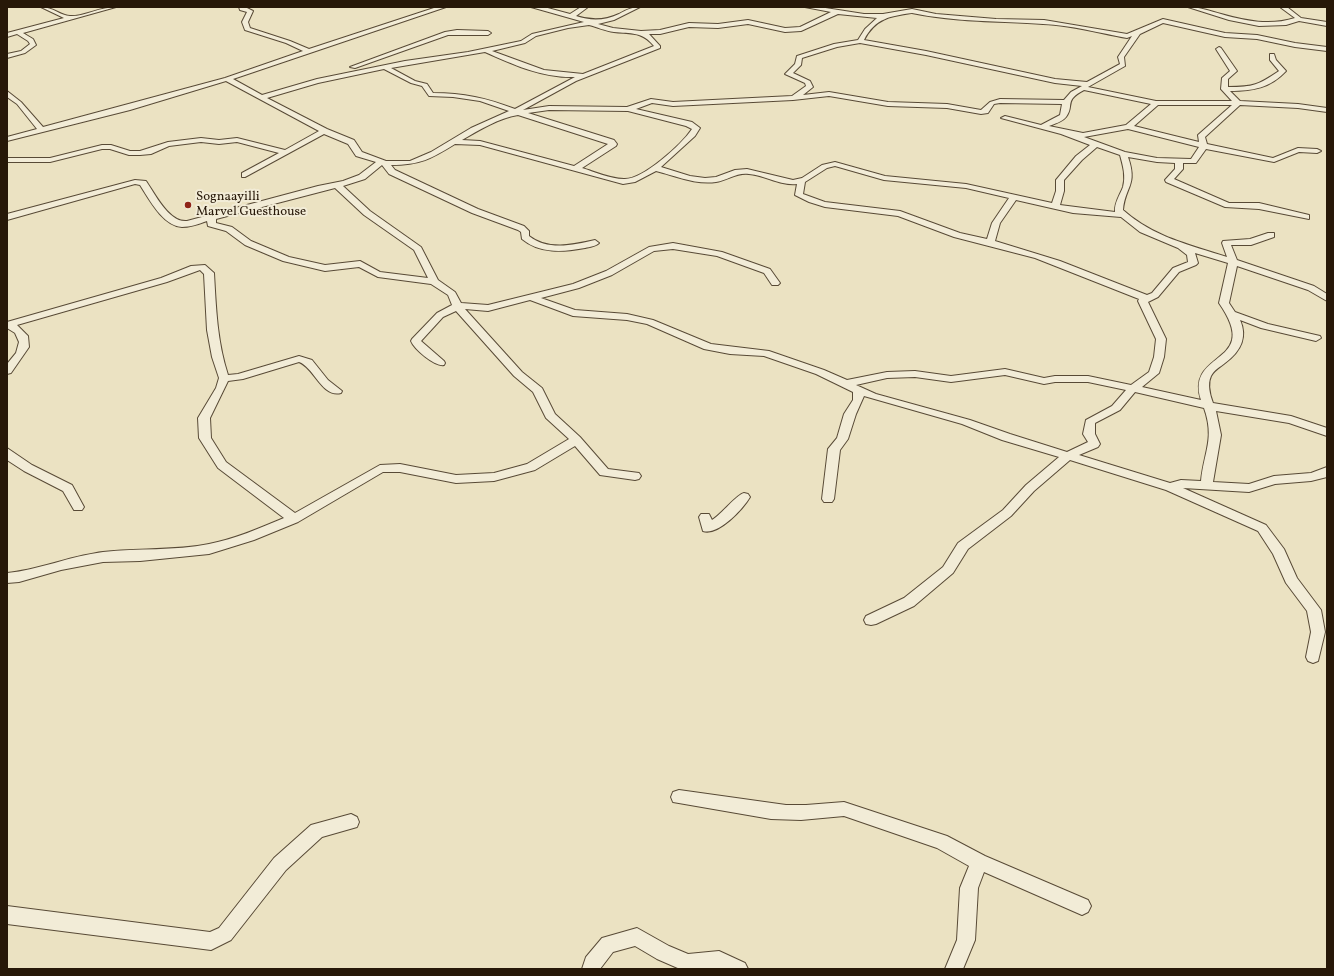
<!DOCTYPE html>
<html>
<head>
<meta charset="utf-8">
<style>
	body { margin:0 }
	#map { position:relative; width:1334px; height:976px; overflow:hidden; background:#ebe2c2; font-family:Vollkorn,serif }
	canvas { display:block }
	.frame { position:absolute; inset:0; border:8px solid #271808; pointer-events:none }
</style>
</head>
<body>
<div id="map">
<canvas width="1334" height="976"></canvas>
<div class="frame"></div>
</div>
<script>
const ctx = document.querySelector('canvas').getContext('2d');
ctx.lineJoin = 'round';
function trace(path, color, width, dash) {
  ctx.strokeStyle = color;
  ctx.lineWidth = width;
  ctx.lineCap = dash ? 'butt' : 'round';
  ctx.setLineDash(dash || []);
  ctx.stroke(path);
}
function fillPath(path, color) {
  ctx.fillStyle = color;
  ctx.fill(path, 'evenodd');
}
function write(font, color, halo, rows, align = 'center') {
  ctx.font = font + ' Vollkorn,serif';
  ctx.lineWidth = 4;
  ctx.setLineDash([]);
  ctx.textBaseline = 'middle';
  ctx.strokeStyle = halo;
  ctx.fillStyle = color;
  for (const [text, x, y, turn = 0] of rows) {
    ctx.save();
    ctx.translate(x, y);
    ctx.rotate((+turn || 0) * Math.PI / 180);
    ctx.textAlign = isNaN(turn) ? turn : align;
    if (halo) ctx.strokeText(text, 0, 0);
    ctx.fillText(text, 0, 0);
    ctx.restore();
  }
}
const minor = new Path2D(`
	M41,7C53,7 61,16 70,16C83,17 100,7 116,7L23,33L33,39L36,45L25,53L7,58V54L21,51L30,44L28,41L17,34L7,37V33L64,18Z
	M239,7H245L253,11L248,22L250,28L290,41L309,49L437,7H446L233,79L262,95L317,79L405,61L468,52L521,41L532,34L584,22L531,7H544L570,14L581,7H588L576,16C591,21 604,21 619,14C626,10 632,7 640,7L614,20L598,24L613,28L641,31L660,30L689,23L718,24L748,20L785,28L800,27L831,12L805,7H819L864,14H883L912,9L936,14L996,19L1044,20L1127,34L1163,19L1225,33L1257,35L1295,43L1327,47V51L1295,47L1257,39L1225,37L1163,23L1140,34L1124,57L1125,66L1088,87L1156,101H1232L1221,89L1222,78L1230,71L1216,49L1219,47L1221,48L1237,71L1228,79V87C1254,87 1258,85 1279,71L1270,60V54H1274L1276,60L1286,71C1270,88 1253,91 1230,91L1240,101L1298,104L1327,108V112L1298,108L1240,105L1205,137L1207,144L1273,158L1298,148L1317,149L1321,151L1317,153L1299,152L1274,162L1206,149L1196,163H1183V169L1174,179L1229,203H1259L1309,215V219L1259,209L1225,207L1166,182L1165,180L1175,169V163L1157,162L1128,157C1138,186 1125,186 1123,210C1153,237 1190,245 1227,257L1222,243L1223,241L1250,239L1268,233H1274V237L1251,245H1231L1237,260L1314,286L1327,294V301L1308,290L1237,266L1229,303L1235,312L1268,324L1320,336L1321,338L1316,341L1261,328L1240,320C1248,338 1240,352 1225,363C1220,367 1214,370 1211,376C1207,384 1210,395 1213,403L1291,416L1327,428V436L1289,423L1216,411L1221,435L1213,482L1249,484L1274,476L1311,473L1327,467V477L1311,481L1275,484L1249,492L1183,488L1266,525L1284,549L1297,578L1321,610L1325,632L1318,661L1313,663L1308,661L1306,657L1311,632L1307,611L1286,583L1273,554L1258,531L1166,490L1070,460L1034,491L1011,516L968,549L953,573L914,606L876,624L871,625L866,624L864,620L866,616L904,598L943,567L958,543L1003,510L1026,485L1059,457L1002,440L962,424L864,396L856,414L848,439L840,450L834,499L832,502H824L822,499L828,449L837,438L844,414L853,400V392L816,374L764,356L730,354L704,349L647,324L627,320L573,316L530,300L488,311L465,309L522,372L542,388L555,414L580,437L608,469L639,473L641,476L639,479L635,480L600,475L575,446L535,470L494,481L456,483L400,472H383L298,522L254,540L209,554L140,561L103,562L61,570L19,582L7,583V573C39,570 70,556 103,552C138,548 174,551 209,544C235,539 260,528 284,518L218,468L199,438L198,418L216,388L219,378L212,357L207,330L204,274L200,270L167,282L17,325L28,336L29,347L11,373L7,374V364L16,353L19,342L15,333L7,328V322L161,278L191,266L205,265L214,273C216,308 217,341 228,375L238,374L299,356L312,360L328,380L342,391L341,393C322,398 314,367 299,362L243,379L228,381L210,418L211,438L226,462L295,513L380,465L400,464L456,475L494,473L527,464L569,439L546,418L533,392L514,376L456,311L443,317L421,341L444,361L445,363L444,365C435,367 414,349 411,341L412,339L437,313L452,305L448,295L431,284L378,277L359,267L325,271L283,261L245,245L226,231L208,226L207,221C199,224 190,227 182,227C163,226 149,199 140,185L135,184L7,220V214L135,180L146,181C155,194 169,223 187,221L318,186L343,181L359,175L376,162L356,156L348,144L324,134L245,177H242V173L279,153L237,142L219,144L201,142L169,146L151,154L140,155H129L110,149H102L50,162H7V158H50L102,145H111L130,151H140L168,142L201,138L219,140L237,138L285,150L319,131L226,81L130,110L7,141V137L37,129L17,104L7,97V91L21,102L43,127L225,78L303,51L286,43L245,30L242,22L247,12L240,10ZM912,13C955,22 999,21 1043,24C1071,25 1099,33 1127,38L1132,36L1118,57L1120,64L1087,82L1055,79L926,51L864,40C875,18 891,16 912,13ZM838,14L877,18L865,29L858,40L834,44L797,56L795,64L785,74L805,83L806,86L792,96L673,102L651,99L627,107L549,106L523,110L576,81L660,48V46L649,34H660L689,27L718,28L748,24L785,32L801,31ZM589,25C597,27 605,31 614,32C631,34 642,31 654,46L583,74L544,70L492,51L525,43L536,36L568,28ZM860,43L926,55L1055,83L1082,86L1071,92L1064,100L1000,99L990,102L981,110L947,104L888,102L829,92L803,95L813,87L810,81L793,73L801,65L802,58L837,47ZM485,52C514,65 543,78 575,77L515,109C486,98 464,93 433,93L427,84L415,81L391,68ZM384,69L411,83L422,86L429,96L453,97L480,101L509,111L471,128L431,152L410,161H386L362,152L354,140L327,129L267,98L318,83ZM1084,90L1151,104L1126,125L1083,133L1049,126C1054,124 1062,122 1066,117C1075,105 1063,101 1084,90ZM829,96L888,106L947,108L981,114L988,113L994,104L1000,103L1062,104L1060,115L1041,125L1005,116L1001,118L1061,134L1090,145L1076,156L1056,180V191L1052,203L966,184L885,176L835,162L822,165L802,178L793,180L747,169L735,170L716,177L705,178L690,176L661,167L695,136L700,128L692,122L636,109L652,103L673,106L793,100ZM1158,105H1232L1198,135L1199,142L1134,126ZM549,110L628,111L686,126L692,129C682,144 643,180 624,179C610,179 595,172 582,168L616,146L617,144L614,140L528,113ZM518,115L608,144L574,166L480,141L462,140C479,130 499,118 518,115ZM1128,129L1199,147L1191,159L1157,158L1125,152L1084,137ZM455,144L480,145L623,184L635,182L656,171C676,176 696,185 716,182C728,180 737,172 749,174C765,175 780,186 797,184L795,195L809,202L825,207L898,216L954,237L1035,258L1139,299L1138,301L1156,339L1154,357L1149,372L1131,385L1088,376H1055L1044,378L1005,369L951,376L915,371L887,372L847,380L824,370L769,351L711,344L653,320L627,314L575,310L541,298L579,288L612,275L654,251L673,249L717,256L764,273L772,285H778L780,283L770,269L722,252L673,243L649,247L606,271L573,284L488,305L461,303L455,292L438,280L421,247L370,211L343,186L365,179L382,165L389,174L472,213L518,230L521,232L522,239C540,254 563,252 585,248C590,247 596,246 599,243L595,240C573,245 548,251 529,236V231L524,226L478,209L395,170L391,165C420,165 431,159 455,144ZM1097,147L1120,155C1123,166 1126,176 1123,187C1120,195 1114,203 1115,212L1060,205L1064,191V180L1082,160ZM835,166L884,180L966,188L1009,198L992,223L987,239L960,233L900,211L825,202L803,194L805,182L827,168ZM335,188L364,215L414,250L428,278L380,272L360,261L325,265L289,257L251,241L232,227L216,223V219ZM1016,200L1073,213L1121,217L1140,232L1178,248L1187,255L1188,262L1173,268L1152,293L1147,295L1060,261L995,241L1000,223ZM1195,253L1228,263L1219,303C1263,366 1185,349 1201,400L1142,387L1159,373L1164,357L1166,339L1148,302L1158,297L1179,272L1196,265L1198,263ZM1005,375L1044,384L1055,382H1088L1126,390L1112,406L1086,420L1083,434L1088,442L1067,452L1010,434L970,420L876,394L856,385L887,378L915,377L951,382ZM1135,392L1204,408C1215,439 1204,451 1201,481L1181,480L1170,483L1079,455L1098,447L1100,444L1095,434V423L1120,410Z
	M1188,7C1200,7 1210,11 1221,14C1246,21 1270,26 1295,18L1280,7H1287L1301,18L1327,22V26L1299,21L1286,25L1259,26L1229,20Z
	M457,30L488,31L491,33L488,35H448L355,68L350,67L445,32Z
	M7,448L32,465L72,485L84,507L82,510H74L63,491L24,471L7,460Z
	M744,493L748,494L750,497C743,509 718,536 703,531L699,517L701,514H709L712,520C722,514 736,495 744,493Z
	M679,790L786,805H806L844,802L947,836L985,856L1088,900L1091,906L1088,912L1082,915L984,872L978,888L975,940L963,969H945L957,940L960,888L969,866L937,848L844,816L801,820L771,819L673,802L671,797L673,792Z
	M351,814L357,817L359,822L357,827L322,837L286,870L231,940L211,950L7,924V906L210,932L219,928L274,858L311,825Z
	M637,928L669,946L688,954L719,951L745,963L748,969H680L657,959L635,946L613,952L600,969H582L586,957L602,938Z`);
trace(minor, '#584a36', 2);
fillPath(minor, '#f2ecd7');
for (const [x, y, r, color] of [
	[188,205,4,"#8f2418"]
]) {
  const dot = new Path2D();
  dot.arc(x, y, r, 0, 2 * Math.PI);
  ctx.fillStyle = color;
  ctx.fill(dot);
  trace(dot, '#f2ecd7', 1.5);
}
write('13px', '#271808', '#f2ecd7', [
	["Sognaayilli",196,198],
	["Marvel Guesthouse",196,213]
], 'left');
</script>
</body>
</html>
